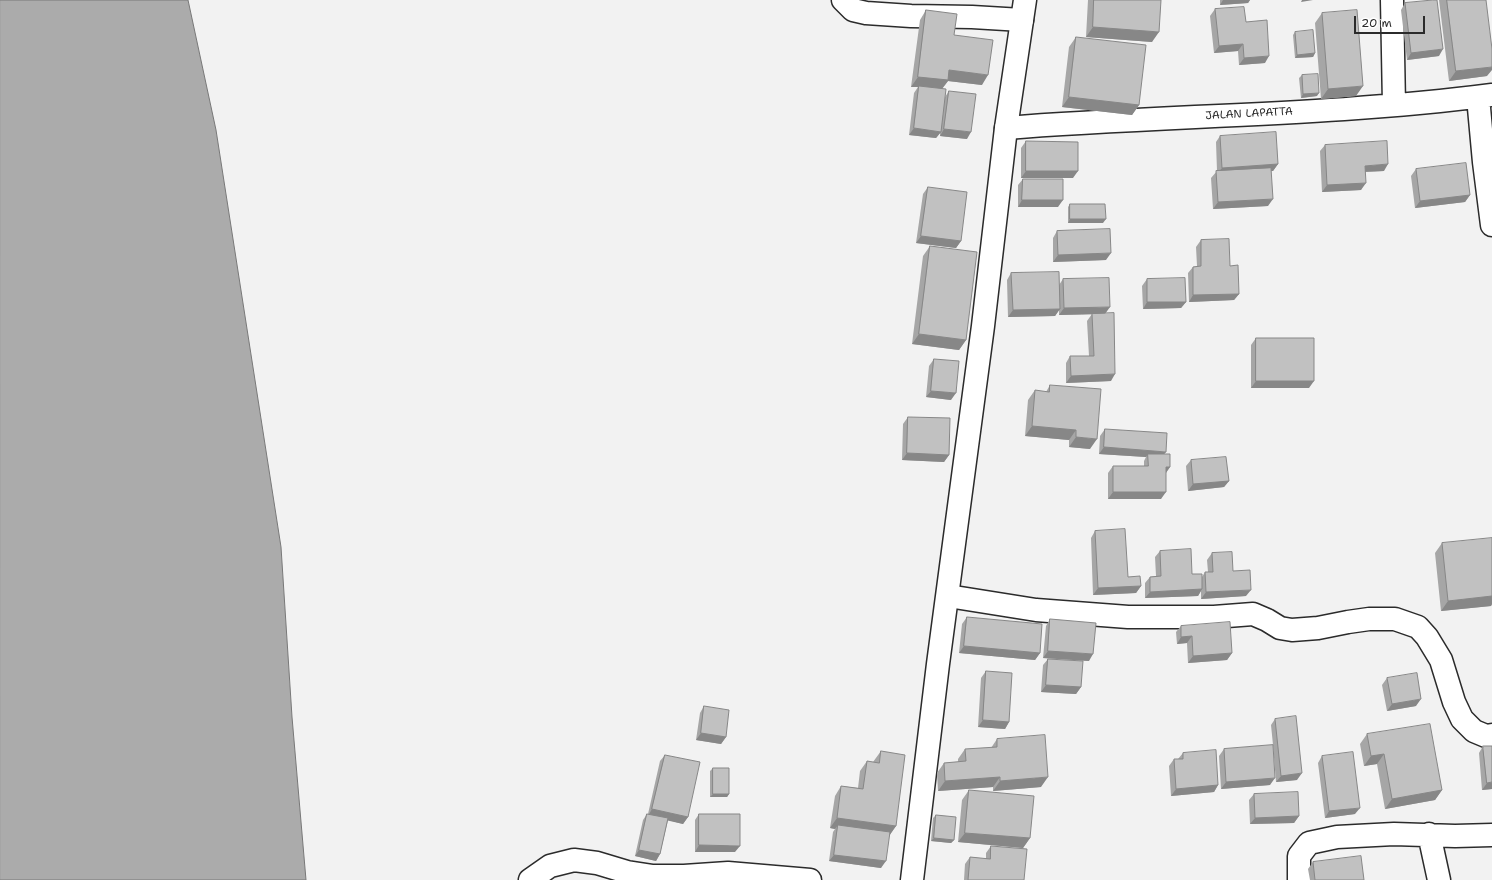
<!DOCTYPE html>
<html>
<head>
<meta charset="utf-8">
<style>
	body { margin:0 }
	#map { position:relative; width:1492px; height:880px; overflow:hidden; background:#f2f2f2; font-family:"Shantell Sans",sans-serif }
	canvas { display:block }
	.scale { position:absolute; left:1354px; top:16px; width:71px; height:18px; box-sizing:border-box; border:2px solid #2b2b2b; border-top:0; padding-left:5px; font-size:12px; line-height:14px; white-space:nowrap; color:#2b2b2b; -webkit-text-stroke:3px #fff; paint-order:stroke }
</style>
</head>
<body>
<div id="map">
<canvas width="1492" height="880"></canvas>
<div class="scale">20 m</div>
</div>
<script>
const ctx = document.querySelector('canvas').getContext('2d');
ctx.lineJoin = 'round';
function fillPath(path, color) {
  ctx.fillStyle = color;
  ctx.fill(path, 'evenodd');
}
function trace(path, color, width, dash) {
  ctx.strokeStyle = color;
  ctx.lineWidth = width;
  ctx.lineCap = dash ? 'butt' : 'round';
  ctx.setLineDash(dash || []);
  ctx.stroke(path);
}
function write(font, color, halo, rows, align = 'center') {
  ctx.font = font + ' "Shantell Sans",sans-serif';
  ctx.lineWidth = 4;
  ctx.setLineDash([]);
  ctx.textBaseline = 'middle';
  ctx.strokeStyle = halo;
  ctx.fillStyle = color;
  for (const [text, x, y, turn = 0] of rows) {
    ctx.save();
    ctx.translate(x, y);
    ctx.rotate((+turn || 0) * Math.PI / 180);
    ctx.textAlign = isNaN(turn) ? turn : align;
    if (halo) ctx.strokeText(text, 0, 0);
    ctx.fillText(text, 0, 0);
    ctx.restore();
  }
}
const water = new Path2D(`
	M0,0H188L216,130L281,547L292,717L306,880H0Z`);
fillPath(water, '#ababab');
trace(water, '#787878', 1);
const minor = new Path2D(`
	M843,0L853,10L866,13L911,16L972,17L1022,20
	M1392,0L1394,105
	M1478,97L1484,162L1492,225
	M1006,128C1168,115 1331,116 1492,95
	M948,596L1036,610L1128,617H1214L1253,614L1267,620L1280,628L1292,630L1318,628L1348,622L1369,619H1395L1418,627L1427,637L1441,660L1454,702L1462,719L1474,731L1486,736L1492,735
	M1429,834L1439,880
	M530,880L550,866L574,860L597,863L627,872L653,876H684L728,873L810,880
	M1299,880V856L1309,843L1337,837L1394,834L1455,836L1492,835`);
const major = new Path2D(`
	M912,880L938,664L983,326L1006,128L1025,0`);
trace(minor, '#2b2b2b', 25);
trace(major, '#2b2b2b', 25);
trace(minor, '#fff', 22);
trace(major, '#fff', 22);
fillPath(new Path2D(`
	M1088,0H1161L1152,42L1086,37Z
	M1220,0H1250L1248,3L1220,5Z
	M1439,0H1486L1487,76L1449,81Z
	M1405,3L1439,56L1407,60L1401,10Z
	M1215,9L1246,22L1265,63L1239,65L1238,51L1214,53L1210,16Z
	M926,10L954,35L982,85L948,81L942,89L945,97L949,91L967,139L940,136V133L936,138L909,135L914,93L918,87H911L920,20Z
	M1322,13L1356,96L1321,99L1315,23Z
	M1295,32L1315,53L1313,57L1295,58L1293,35Z
	M1076,37L1139,105L1132,115L1062,107L1069,47Z
	M1302,75L1317,96L1301,98L1299,78Z
	M1220,136L1278,164L1273,171H1271L1268,206L1213,209L1211,178L1217,171L1216,142Z
	M1026,141L1073,178H1021V148Z
	M1325,145L1384,171L1365,172L1361,190L1322,192L1320,151Z
	M1416,169L1470,195L1465,202L1415,208L1411,176Z
	M1023,179L1058,207H1018V185Z
	M928,187L961,241L956,248L916,243L923,194Z
	M1070,204L1103,223H1068V207Z
	M1057,231L1106,260L1053,262V238Z
	M1201,240L1230,266L1239,294L1234,300L1189,302L1188,273L1193,267L1197,266L1196,247Z
	M930,246L966,340L959,350L912,344L923,256Z
	M1011,273L1059,285L1063,279L1105,314L1111,381L1066,383V363L1070,356H1089L1087,321L1092,314L1059,315V310L1055,316L1008,317L1007,280Z
	M1147,279L1186,302L1181,308L1143,309L1142,286Z
	M1256,338L1309,388H1251V345Z
	M934,359L951,400L926,397L929,366Z
	M1050,385L1090,449L1069,447V440L1025,436L1028,400L1035,390L1046,392Z
	M908,417L949,455L944,462L902,460L903,424Z
	M1105,429L1165,454L1170,467L1166,473L1161,499H1108V473L1113,466H1144V461L1146,457L1099,454L1100,436Z
	M1191,460L1229,481L1224,487L1188,491L1186,466Z
	M1095,531L1128,577L1141,586L1136,593L1093,595L1091,538Z
	M1492,542V604L1491,606L1441,611L1435,553L1442,543Z
	M1160,551L1192,574L1202,577L1205,572H1208L1207,560L1212,553L1233,571L1246,596L1201,599V591L1198,596L1145,598V583L1150,577L1156,576L1155,557Z
	M967,617L1040,653L1035,660L959,653L962,624Z
	M1050,619L1089,661L1043,658L1046,626Z
	M1181,626L1232,653L1227,660L1188,663L1187,643L1177,644L1176,632Z
	M1048,659L1081,687L1076,694L1041,692L1043,665Z
	M986,671L1009,722L1005,729L978,727L981,678Z
	M1387,678L1416,706L1387,711L1382,685Z
	M704,706L726,737L721,744L696,740L700,713Z
	M1275,719L1297,780L1276,782L1273,745L1270,785L1221,789L1219,756L1224,749L1273,745L1271,725Z
	M1367,734L1442,790L1435,800L1385,809L1377,764L1364,766L1360,744Z
	M997,739L1041,787L993,791V787L938,791L937,773L944,763L958,762V759L965,749L991,748Z
	M1483,746L1492,789L1482,790L1479,753Z
	M881,751L896,826L889,836L881,868L829,861L833,832L835,829L830,828L835,796L841,786L858,788L860,771L867,761L873,762Z
	M1183,753L1218,785L1214,792L1171,796L1169,766L1174,759H1178Z
	M665,755L688,817L683,824L668,820L660,854L656,861L635,856L643,820L647,814H648L660,761Z
	M1322,756L1355,814L1325,818L1318,763Z
	M713,768L729,794L727,797H710V771Z
	M969,790L1030,838L1023,848L958,842L962,800Z
	M1254,794L1299,816L1294,823L1250,824L1249,800Z
	M699,814L735,852H695V820Z
	M936,815L954,840L951,843L931,841L933,818Z
	M991,846L1024,880H964L965,864L970,857L986,859V853Z
	M1313,862L1364,880H1310L1308,869Z`), '#a6a6a6');
fillPath(new Path2D(`
	M1223,0H1250L1248,3L1220,5Z
	M1302,0H1313L1301,2Z
	M1093,27L1159,32L1152,42L1086,37Z
	M1243,44L1238,51L1214,53L1219,46Z
	M1443,49L1439,56L1407,60L1411,53Z
	M1315,53L1313,57L1295,58L1297,55Z
	M1269,56L1265,63L1239,65L1244,58Z
	M1492,67V70L1487,76L1449,81L1456,71Z
	M949,70L988,75L982,85L948,81L941,90L919,86L918,87H911L918,77Z
	M1363,86L1356,96L1321,99L1328,89Z
	M1319,93L1317,96L1301,98L1303,94Z
	M1069,97L1139,105L1132,115L1062,107Z
	M914,128L941,132L936,138L909,135Z
	M944,129L971,132L967,139L940,136Z
	M1278,164L1273,171L1217,174L1222,168Z
	M1388,164L1384,171L1360,172L1365,166Z
	M1026,171H1078L1073,178H1021Z
	M1366,183L1361,190L1322,192L1327,185Z
	M1470,195L1465,202L1415,208L1420,201Z
	M1273,199L1268,206L1213,209L1218,202Z
	M1022,200H1063L1058,207H1018Z
	M1070,219H1106L1103,223H1068Z
	M921,236L961,241L956,248L916,243Z
	M1111,253L1106,260L1053,262L1058,255Z
	M1239,294L1234,300L1189,302L1193,295Z
	M1147,302H1186L1181,308L1143,309Z
	M1110,307L1105,314L1059,315L1064,308Z
	M1060,309L1055,316L1008,317L1013,310Z
	M919,334L966,340L959,350L912,344Z
	M1115,374L1111,381L1066,383L1071,376Z
	M1256,381H1314L1309,388H1251Z
	M931,391L956,393L951,400L926,397Z
	M1032,426L1076,430L1069,440L1025,436Z
	M1076,437L1097,439L1090,449L1069,447Z
	M1104,447L1166,452L1161,458L1148,454L1146,457L1099,454Z
	M907,453L949,455L944,462L902,460Z
	M1166,467H1170L1165,474Z
	M1229,481L1224,487L1188,491L1193,484Z
	M1113,492H1166L1161,499H1108Z
	M1141,586L1136,593L1093,595L1098,588Z
	M1202,589L1198,596L1145,598L1150,592Z
	M1251,590L1246,596L1201,599L1206,592Z
	M1492,596V604L1491,606L1441,611L1448,601Z
	M1192,636L1187,643L1177,644L1181,637Z
	M964,646L1040,653L1035,660L959,653Z
	M1048,651L1093,654L1089,661L1043,658Z
	M1232,653L1227,660L1188,663L1193,656Z
	M1046,685L1081,687L1076,694L1041,692Z
	M1421,699L1416,706L1387,711L1392,704Z
	M983,720L1009,722L1005,729L978,727Z
	M701,733L726,737L721,744L696,740Z
	M1384,754L1377,764L1364,766L1371,756Z
	M1302,773L1297,780L1276,782L1281,776Z
	M1000,777L993,787L938,791L945,781Z
	M1048,777L1041,787L993,791L1000,781Z
	M1275,778L1270,785L1221,789L1226,782Z
	M1492,782V789L1482,790L1487,783Z
	M1218,785L1214,792L1171,796L1176,789Z
	M1442,790L1435,800L1385,809L1392,799Z
	M713,794H729L727,797H710Z
	M1360,808L1355,814L1325,818L1329,811Z
	M652,809L688,817L683,824L648,816Z
	M1299,816L1294,823L1250,824L1255,818Z
	M837,818L896,826L889,836L838,825L835,829L830,828Z
	M965,833L1030,838L1023,848L958,842Z
	M934,838L954,840L951,843L931,841Z
	M699,845L740,846L735,852H695Z
	M639,850L660,854L656,861L635,856Z
	M834,855L886,861L881,868L829,861Z`), '#878787');
const building = new Path2D(`
	M1094,0H1161L1159,32L1093,27Z
	M1433,0H1437L1443,49L1411,53L1405,3Z
	M1447,0H1486L1492,49V67L1456,71Z
	M1244,7L1246,22L1267,20L1269,56L1244,58L1243,44L1219,46L1215,9Z
	M926,10L957,14L954,35L993,40L988,75L949,70L948,80L918,77Z
	M1357,10L1363,86L1328,89L1322,13Z
	M1313,30L1315,53L1297,55L1295,32Z
	M1076,37L1146,45L1139,105L1069,97Z
	M1318,74L1319,93L1303,94L1302,75Z
	M919,86L946,89L941,132L914,128Z
	M949,91L976,94L971,132L944,129Z
	M1276,132L1278,164L1222,168L1220,136Z
	M1026,141L1078,142V171H1026Z
	M1387,141L1388,164L1365,166L1366,183L1327,185L1325,145Z
	M1466,163L1470,195L1420,201L1416,169Z
	M1271,168L1273,199L1218,202L1216,171Z
	M1023,179H1063V200H1022Z
	M928,187L967,192L961,241L921,236Z
	M1070,204H1105L1106,219H1070Z
	M1110,229L1111,253L1058,255L1057,231Z
	M1229,239L1230,266L1238,265L1239,294L1193,295V267L1201,266V240Z
	M930,246L977,252L966,340L919,334Z
	M1059,272L1060,309L1013,310L1011,273Z
	M1109,278L1110,307L1064,308L1063,279Z
	M1185,278L1186,302H1147V279Z
	M1114,313L1115,374L1071,376L1070,356H1094L1092,314Z
	M1256,338H1314V381H1256Z
	M934,359L959,361L956,393L931,391Z
	M1050,385L1101,389L1097,439L1076,437V430L1032,426L1035,390L1049,392Z
	M908,417L950,418L949,455L907,453Z
	M1105,429L1167,433L1166,452L1104,447Z
	M1148,454H1170V467H1166V492H1113V466H1148Z
	M1226,457L1229,481L1193,484L1191,460Z
	M1125,529L1128,577L1140,576L1141,586L1098,588L1095,531Z
	M1492,538V596L1448,601L1442,543Z
	M1191,549L1192,574H1202V589L1150,592V577L1161,576L1160,551Z
	M1232,552L1233,571L1250,570L1251,590L1206,592L1205,572H1213L1212,553Z
	M967,617L1042,624L1040,653L964,646Z
	M1050,619L1096,623L1093,654L1048,651Z
	M1230,622L1232,653L1193,656L1192,636L1181,637V626Z
	M1048,659L1083,661L1081,687L1046,685Z
	M986,671L1012,673L1009,722L983,720Z
	M1417,673L1421,699L1392,704L1387,678Z
	M704,706L729,710L726,737L701,733Z
	M1296,716L1302,773L1281,776L1275,719Z
	M1430,724L1442,790L1392,799L1384,754L1371,756L1367,734Z
	M1045,735L1048,777L1000,781V777L945,781L944,763L966,761L965,749L997,747V739Z
	M1273,745L1275,778L1226,782L1224,749Z
	M1483,746H1492V782L1487,783Z
	M1216,750L1218,785L1176,789L1174,759H1183V753Z
	M881,751L905,755L896,826L837,818L841,786L863,789L867,761L879,763Z
	M1353,752L1360,808L1329,811L1322,756Z
	M665,755L700,762L688,817L652,809Z
	M713,768H729V794H713Z
	M969,790L1034,796L1030,838L965,833Z
	M1298,792L1299,816L1255,818L1254,794Z
	M647,814L668,818L660,854L639,850Z
	M699,814H740V846L699,845Z
	M936,815L956,817L954,840L934,838Z
	M838,825L890,832L886,861L834,855Z
	M991,846L1027,849L1024,880H968L970,857L990,859Z
	M1361,856L1364,880H1315L1313,862Z`);
fillPath(building, '#c1c1c1');
trace(building, '#878787', 1);
write('11px', '#2b2b2b', '#fff', [
	["JALAN LAPATTA",1249,114,-3]
]);
</script>
</body>
</html>
